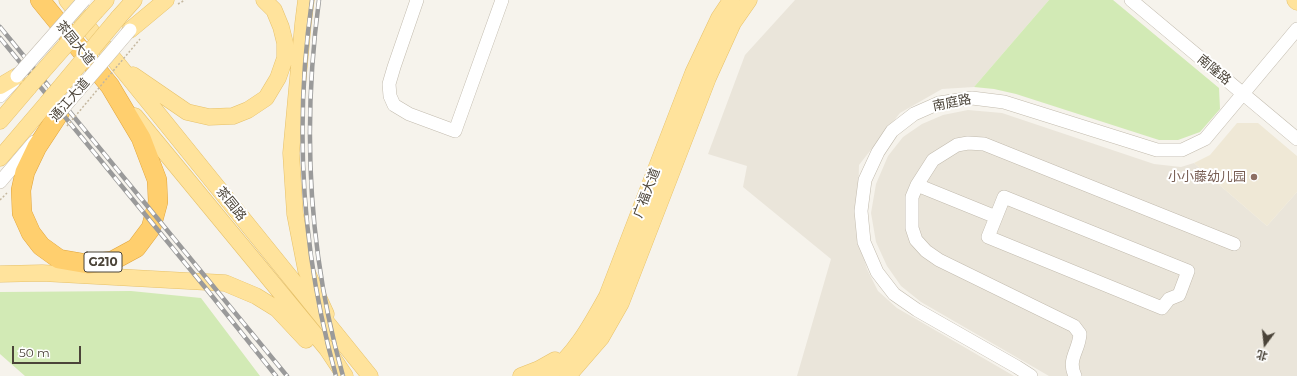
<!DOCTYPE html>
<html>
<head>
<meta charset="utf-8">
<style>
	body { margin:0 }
	#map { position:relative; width:1297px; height:376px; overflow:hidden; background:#f6f3ec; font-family:Montserrat,"Noto Sans SC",sans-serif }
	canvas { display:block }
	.north { position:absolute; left:1245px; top:324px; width:40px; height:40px; -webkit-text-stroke:3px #fff; paint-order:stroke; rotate:195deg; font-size:11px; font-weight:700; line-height:16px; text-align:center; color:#4b4439 }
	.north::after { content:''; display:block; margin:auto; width:14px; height:18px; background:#4b4439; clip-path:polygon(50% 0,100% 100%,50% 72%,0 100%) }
	.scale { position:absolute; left:12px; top:346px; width:69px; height:18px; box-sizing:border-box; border:2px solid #4b4439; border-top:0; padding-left:5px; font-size:12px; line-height:14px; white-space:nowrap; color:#4b4439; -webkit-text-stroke:3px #fff; paint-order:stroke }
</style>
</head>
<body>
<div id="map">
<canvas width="1297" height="376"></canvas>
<div class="north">北</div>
<div class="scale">50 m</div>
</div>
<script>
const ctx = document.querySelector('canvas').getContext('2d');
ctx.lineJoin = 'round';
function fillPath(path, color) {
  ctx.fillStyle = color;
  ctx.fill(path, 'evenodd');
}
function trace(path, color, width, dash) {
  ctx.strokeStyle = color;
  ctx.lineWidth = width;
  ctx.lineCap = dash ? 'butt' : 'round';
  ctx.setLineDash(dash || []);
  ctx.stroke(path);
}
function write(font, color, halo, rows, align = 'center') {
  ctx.font = font + ' Montserrat,"Noto Sans SC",sans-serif';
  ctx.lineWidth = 4;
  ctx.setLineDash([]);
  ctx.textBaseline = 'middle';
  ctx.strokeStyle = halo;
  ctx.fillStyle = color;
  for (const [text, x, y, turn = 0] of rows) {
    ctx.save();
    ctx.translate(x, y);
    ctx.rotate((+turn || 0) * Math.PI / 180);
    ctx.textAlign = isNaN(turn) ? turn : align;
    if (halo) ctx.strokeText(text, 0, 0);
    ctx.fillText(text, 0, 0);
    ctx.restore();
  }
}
fillPath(new Path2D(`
	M795,0H1049L974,87L942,89L900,113L859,165L857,237L867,269L878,291L897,308L1014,376H797L831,259L743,187L747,166L708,154L745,55Z
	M968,110L1002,113L1154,164L1181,167L1194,163L1267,226L1297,192V376H1049L921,302L901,286L887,266L876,242L871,213L876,184L888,156L903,137L922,124L943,115Z`), '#eae5da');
fillPath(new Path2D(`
	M1237,123H1258L1297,156V192L1267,226L1194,163L1210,155Z`), '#efe8d6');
fillPath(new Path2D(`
	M1049,0H1113L1219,88L1220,109L1200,132L1178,140H1159L1016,94L994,89L974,87Z
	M131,291L201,298L260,376H25L0,354V292Z`), '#d2eab5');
const minor = new Path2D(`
	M417,0L394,67L389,84L390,96L394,105L409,114L455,131L502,0
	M1131,0L1297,139
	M0,96L14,81
	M0,182L34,142
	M917,185L996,217
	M1004,197L1188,271L1179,295L1169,299L1162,308L988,237Z
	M1031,376L1017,367L917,310L894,294L877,272L864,242L861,211L865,180L878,152L892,131L914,114L939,103L972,98L1004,102L1157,150H1182L1205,139L1297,29
	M1075,376C1067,359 1079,351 1080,334L1074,326L939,260L926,251L916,240L912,228V197L917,185L933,160L957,145L968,143L984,144L1234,244`);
const major = new Path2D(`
	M67,0L92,32L370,376
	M306,0L303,24L291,153L295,214L306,270L326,314
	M1295,0L1297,2
	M96,11L106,0
	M118,18L134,0
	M130,30L166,0
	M133,75L187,112L209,117L233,116L248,110L266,98L278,78L285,58V43L281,27L274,10L264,0
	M0,86L17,76
	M135,116L327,349L345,376
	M0,121L29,87
	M0,158L47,103
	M0,274L42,273L225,283L256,296L277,309L306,340
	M521,376L539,369L555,360
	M547,376C574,356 591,325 607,296L693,73L719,18L731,0
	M568,376L601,338L621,303L708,78L733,23L749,0`);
const highway = new Path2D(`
	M40,0L110,86L141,138L157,180L158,202L151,228L136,248L112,261L88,264L59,259L41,246L31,233L22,213L21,190L25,172L37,147L60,112`);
trace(minor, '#c2bbae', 14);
trace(major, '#e6c16a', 17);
trace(highway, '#e0a43c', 20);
trace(new Path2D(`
	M178,4L185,0
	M0,200L7,193`), '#c4b79f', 1.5, [2, 2]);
trace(minor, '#fff', 13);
trace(major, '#ffe39c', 16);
trace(highway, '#ffcf6e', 19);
const rail = new Path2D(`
	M312,0C294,126 302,254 336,376
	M319,0C302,127 308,252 343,376
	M0,27L287,376
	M0,38L208,291L276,376`);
trace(rail, '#9a9a9a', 4.5);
trace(rail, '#fff', 3, [9]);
const minorBridge = new Path2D(`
	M17,76L84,0
	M60,112L130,30`);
const majorBridge = new Path2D(`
	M29,87L96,11
	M47,103L118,18`);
trace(minorBridge, '#c2bbae', 14, []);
trace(majorBridge, '#e6c16a', 17, []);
trace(new Path2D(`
	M67,126L140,39`), '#c4b79f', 1.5, [2, 2]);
trace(minorBridge, '#fff', 13);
trace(majorBridge, '#ffe39c', 16);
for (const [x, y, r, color] of [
	[1254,177,4,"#8d6e63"]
]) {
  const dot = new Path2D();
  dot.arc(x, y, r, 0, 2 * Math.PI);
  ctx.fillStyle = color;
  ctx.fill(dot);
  trace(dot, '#fff', 1.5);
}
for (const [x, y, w] of [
	[103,262,38]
]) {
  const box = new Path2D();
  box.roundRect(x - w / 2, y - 10, w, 20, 3);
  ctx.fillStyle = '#fff';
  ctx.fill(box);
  trace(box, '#4b4439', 1);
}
write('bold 12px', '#4b4439', null, [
	["G210",103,262]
]);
write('13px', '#4b4439', '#fff', [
	["茶园大道",75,43,51],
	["南隆路",1214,70,40],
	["通江大道",70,100,-49],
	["南庭路",952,103,-11],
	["广福大道",647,193,-69],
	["茶园路",231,204,51]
]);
write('13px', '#785e54', '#fff', [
	["小小藤幼儿园",1246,177]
], 'right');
</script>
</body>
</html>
